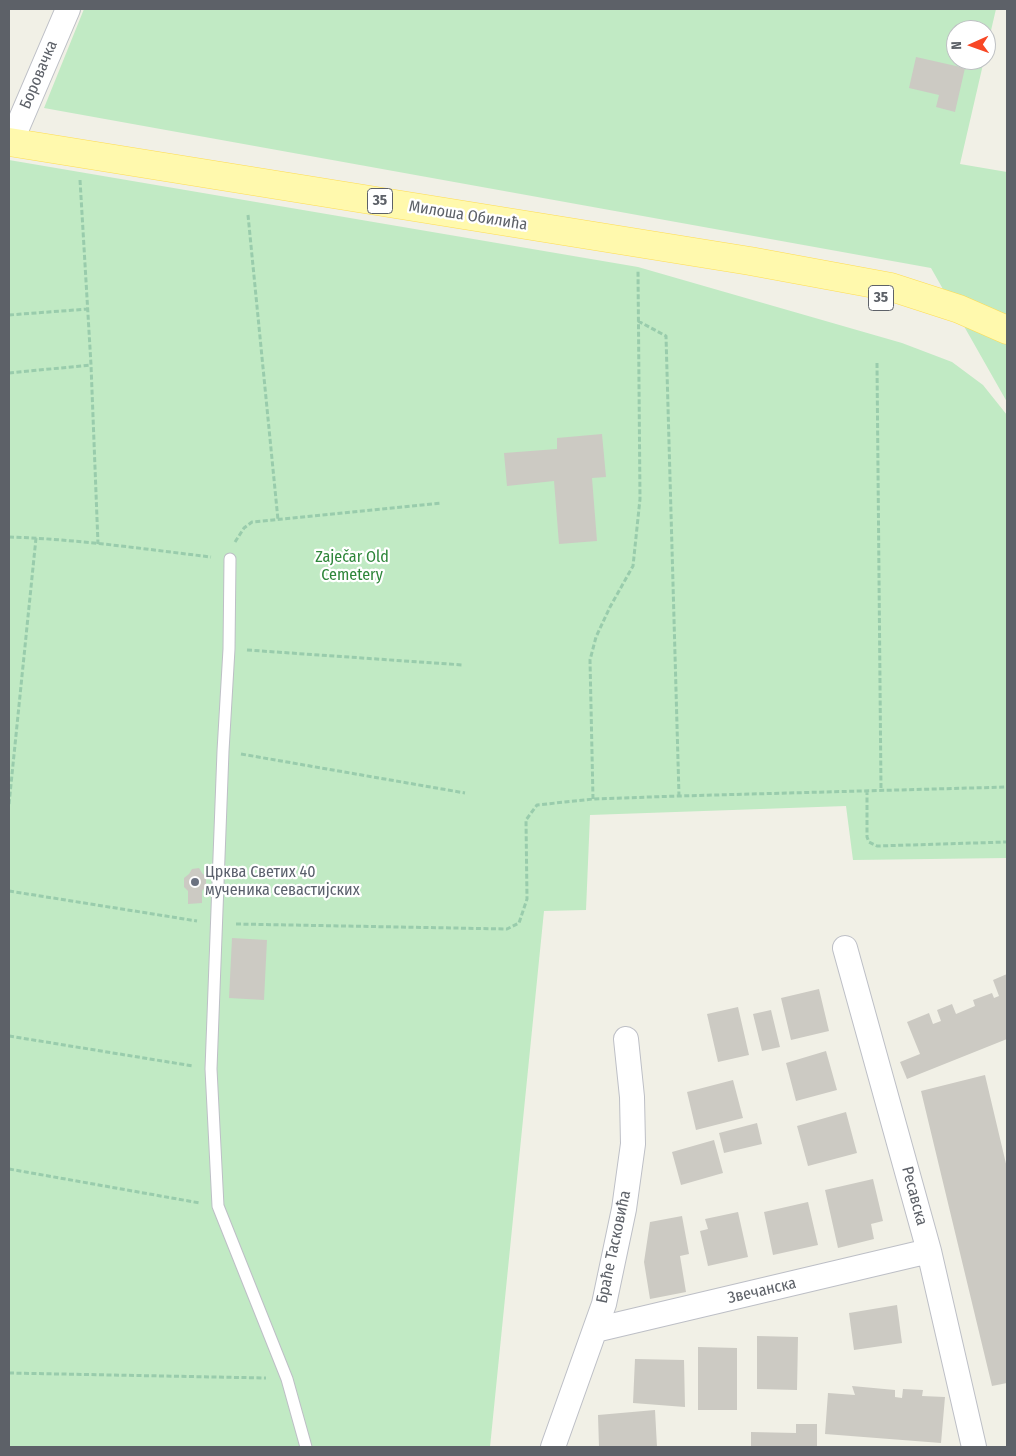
<!DOCTYPE html>
<html>
<head>
<meta charset="utf-8">
<style>
	body { margin:0 }
	#map { position:relative; width:1016px; height:1456px; overflow:hidden; background:#f1f0e6; font-family:"Fira Sans Condensed",sans-serif }
	canvas { display:block }
	.frame { position:absolute; inset:0; border:10px solid #5d6168; pointer-events:none }
	.north { position:absolute; left:946px; top:20px; width:50px; height:50px; box-sizing:border-box; background:#fff; border:1px solid #bec0c3; border-radius:50%; rotate:268deg; font-size:14px; font-weight:700; line-height:20px; text-align:center; color:#5d6168 }
	.north::after { content:''; display:block; margin:auto; width:18px; height:22px; background:#f84725; clip-path:polygon(50% 0,100% 100%,50% 72%,0 100%) }
</style>
</head>
<body>
<div id="map">
<canvas width="1016" height="1456"></canvas>
<div class="frame"></div>
<div class="north">N</div>
</div>
<script>
const ctx = document.querySelector('canvas').getContext('2d');
ctx.lineJoin = 'round';
function fillPath(path, color) {
  ctx.fillStyle = color;
  ctx.fill(path, 'evenodd');
}
function trace(path, color, width, dash) {
  ctx.strokeStyle = color;
  ctx.lineWidth = width;
  ctx.lineCap = dash ? 'butt' : 'round';
  ctx.setLineDash(dash || []);
  ctx.stroke(path);
}
function write(font, color, halo, rows, align = 'center') {
  ctx.font = font + ' "Fira Sans Condensed",sans-serif';
  ctx.lineWidth = 4.5;
  ctx.setLineDash([]);
  ctx.textBaseline = 'middle';
  ctx.strokeStyle = halo;
  ctx.fillStyle = color;
  for (const [text, x, y, turn = 0] of rows) {
    ctx.save();
    ctx.translate(x, y);
    ctx.rotate((+turn || 0) * Math.PI / 180);
    ctx.textAlign = isNaN(turn) ? turn : align;
    if (halo) ctx.strokeText(text, 0, 0);
    ctx.fillText(text, 0, 0);
    ctx.restore();
  }
}
fillPath(new Path2D(`
	M84,9H996L986,52V30H956V60H984L960,164L1007,172V402L931,268L44,108Z
	M9,160L638,267L902,343L952,362L983,385L1007,415V858L853,860L846,806L590,815L586,910L544,911L490,1447H9Z`), '#c1eac4');
fillPath(new Path2D(`
	M916,57L965,68L955,112L936,107L939,95L909,88Z
	M602,434L606,477L592,478L597,541L559,544L554,481L507,486L504,453L557,449V438Z
	M199,868L202,873L206,877V886L202,891V903L188,904V891L184,887V878L189,874L192,869Z
	M232,938L267,940L264,1000L229,998Z
	M1007,974V1039L907,1079L900,1062L920,1054L907,1022L929,1013L933,1024L941,1021L937,1010L952,1004L956,1014L975,1006L973,1000L992,993L994,998L999,996L993,980Z
	M819,989L829,1031L791,1040L781,998Z
	M738,1007L749,1055L718,1062L707,1014Z
	M771,1010L780,1047L762,1051L753,1014Z
	M826,1051L837,1090L796,1101L786,1063Z
	M985,1075L1007,1168V1383L992,1386L921,1091Z
	M733,1080L743,1118L696,1130L687,1092Z
	M846,1112L857,1153L808,1166L797,1126Z
	M757,1123L762,1144L724,1153L719,1133Z
	M714,1140L723,1173L681,1185L672,1152Z
	M873,1179L883,1221L871,1224L874,1239L838,1248L825,1190Z
	M808,1202L818,1245L773,1255L764,1212Z
	M738,1212L748,1257L708,1266L700,1231L708,1229L705,1219Z
	M682,1216L689,1254L680,1256L686,1292L650,1299L644,1262L650,1222Z
	M897,1305L902,1343L854,1350L849,1313Z
	M757,1336L798,1337L797,1390L757,1389Z
	M698,1347L737,1348V1410H698Z
	M635,1359L684,1360L685,1407L633,1403Z
	M852,1386L895,1390V1397L902,1398L903,1389L923,1390L922,1396L945,1397L941,1443L825,1434L828,1393L855,1395Z
	M655,1410L657,1447H599L598,1415Z
	M796,1424H817V1447H751V1432L796,1433Z`), '#cccac3');
const service = new Path2D(`
	M230,559L229,649L223,751L211,1069L218,1206L287,1379L306,1447`);
const minor = new Path2D(`
	M11,142L68,9
	M845,948L929,1251L974,1447
	M595,1330L929,1251
	M553,1447L604,1304L624,1209L633,1144L632,1097L626,1039`);
const primary = new Path2D(`
	M9,142L750,261L891,287L959,309L1007,330`);
trace(service, '#bdbfc6', 13);
trace(minor, '#bdbfc6', 26);
trace(primary, '#fedc53', 29);
trace(new Path2D(`
	M80,180L91,365L98,544
	M248,215L278,520
	M9,315L88,309
	M638,321L666,336L679,796
	M877,363L881,790
	M9,373L91,365
	M9,537C76,539 144,549 211,557
	M235,542L244,528L252,522L441,503
	M247,650L463,665
	M241,754L465,793
	M867,790V837L869,842L877,846L1007,842
	M593,799L590,660L596,637L610,607L633,566L640,499L638,270
	M9,804L36,538
	M9,891L197,921
	M236,924L507,929L519,923L527,899L526,820L537,805L593,799L679,796L1007,787
	M9,1036L193,1066
	M9,1169L200,1203
	M9,1373L266,1378`), '#99ccac', 3, [5, 2.5]);
trace(service, '#fff', 11);
trace(minor, '#fff', 24);
trace(primary, '#fff9ad', 28);
for (const [x, y, r, color] of [
	[195,882,5,"#6b7280"]
]) {
  const dot = new Path2D();
  dot.arc(x, y, r, 0, 2 * Math.PI);
  ctx.fillStyle = color;
  ctx.fill(dot);
  trace(dot, '#fff', 2);
}
for (const [x, y, w] of [
	[380,201,25],
	[881,298,25]
]) {
  const box = new Path2D();
  box.roundRect(x - w / 2, y - 12.5, w, 25, 4);
  ctx.fillStyle = '#fff';
  ctx.fill(box);
  trace(box, '#5d6168', 1);
}
write('bold 15px', '#5d6168', null, [
	["35",380,201],
	["35",881,298]
]);
write('16px', '#5d6168', '#fff', [
	["Боровачка",39,75,-67],
	["Милоша Обилића",468,216,9],
	["Ресавска",914,1196,75],
	["Браће Тасковића",614,1247,-78],
	["Звечанска",762,1291,-13]
]);
write('16px', '#2e863a', '#fff', [
	["Zaječar Old",352,558],
	["Cemetery",352,576]
]);
write('16px', '#5b616d', '#fff', [
	["Црква Светих 40",205,873],
	["мученика севастијских",205,891]
], 'left');
</script>
</body>
</html>
